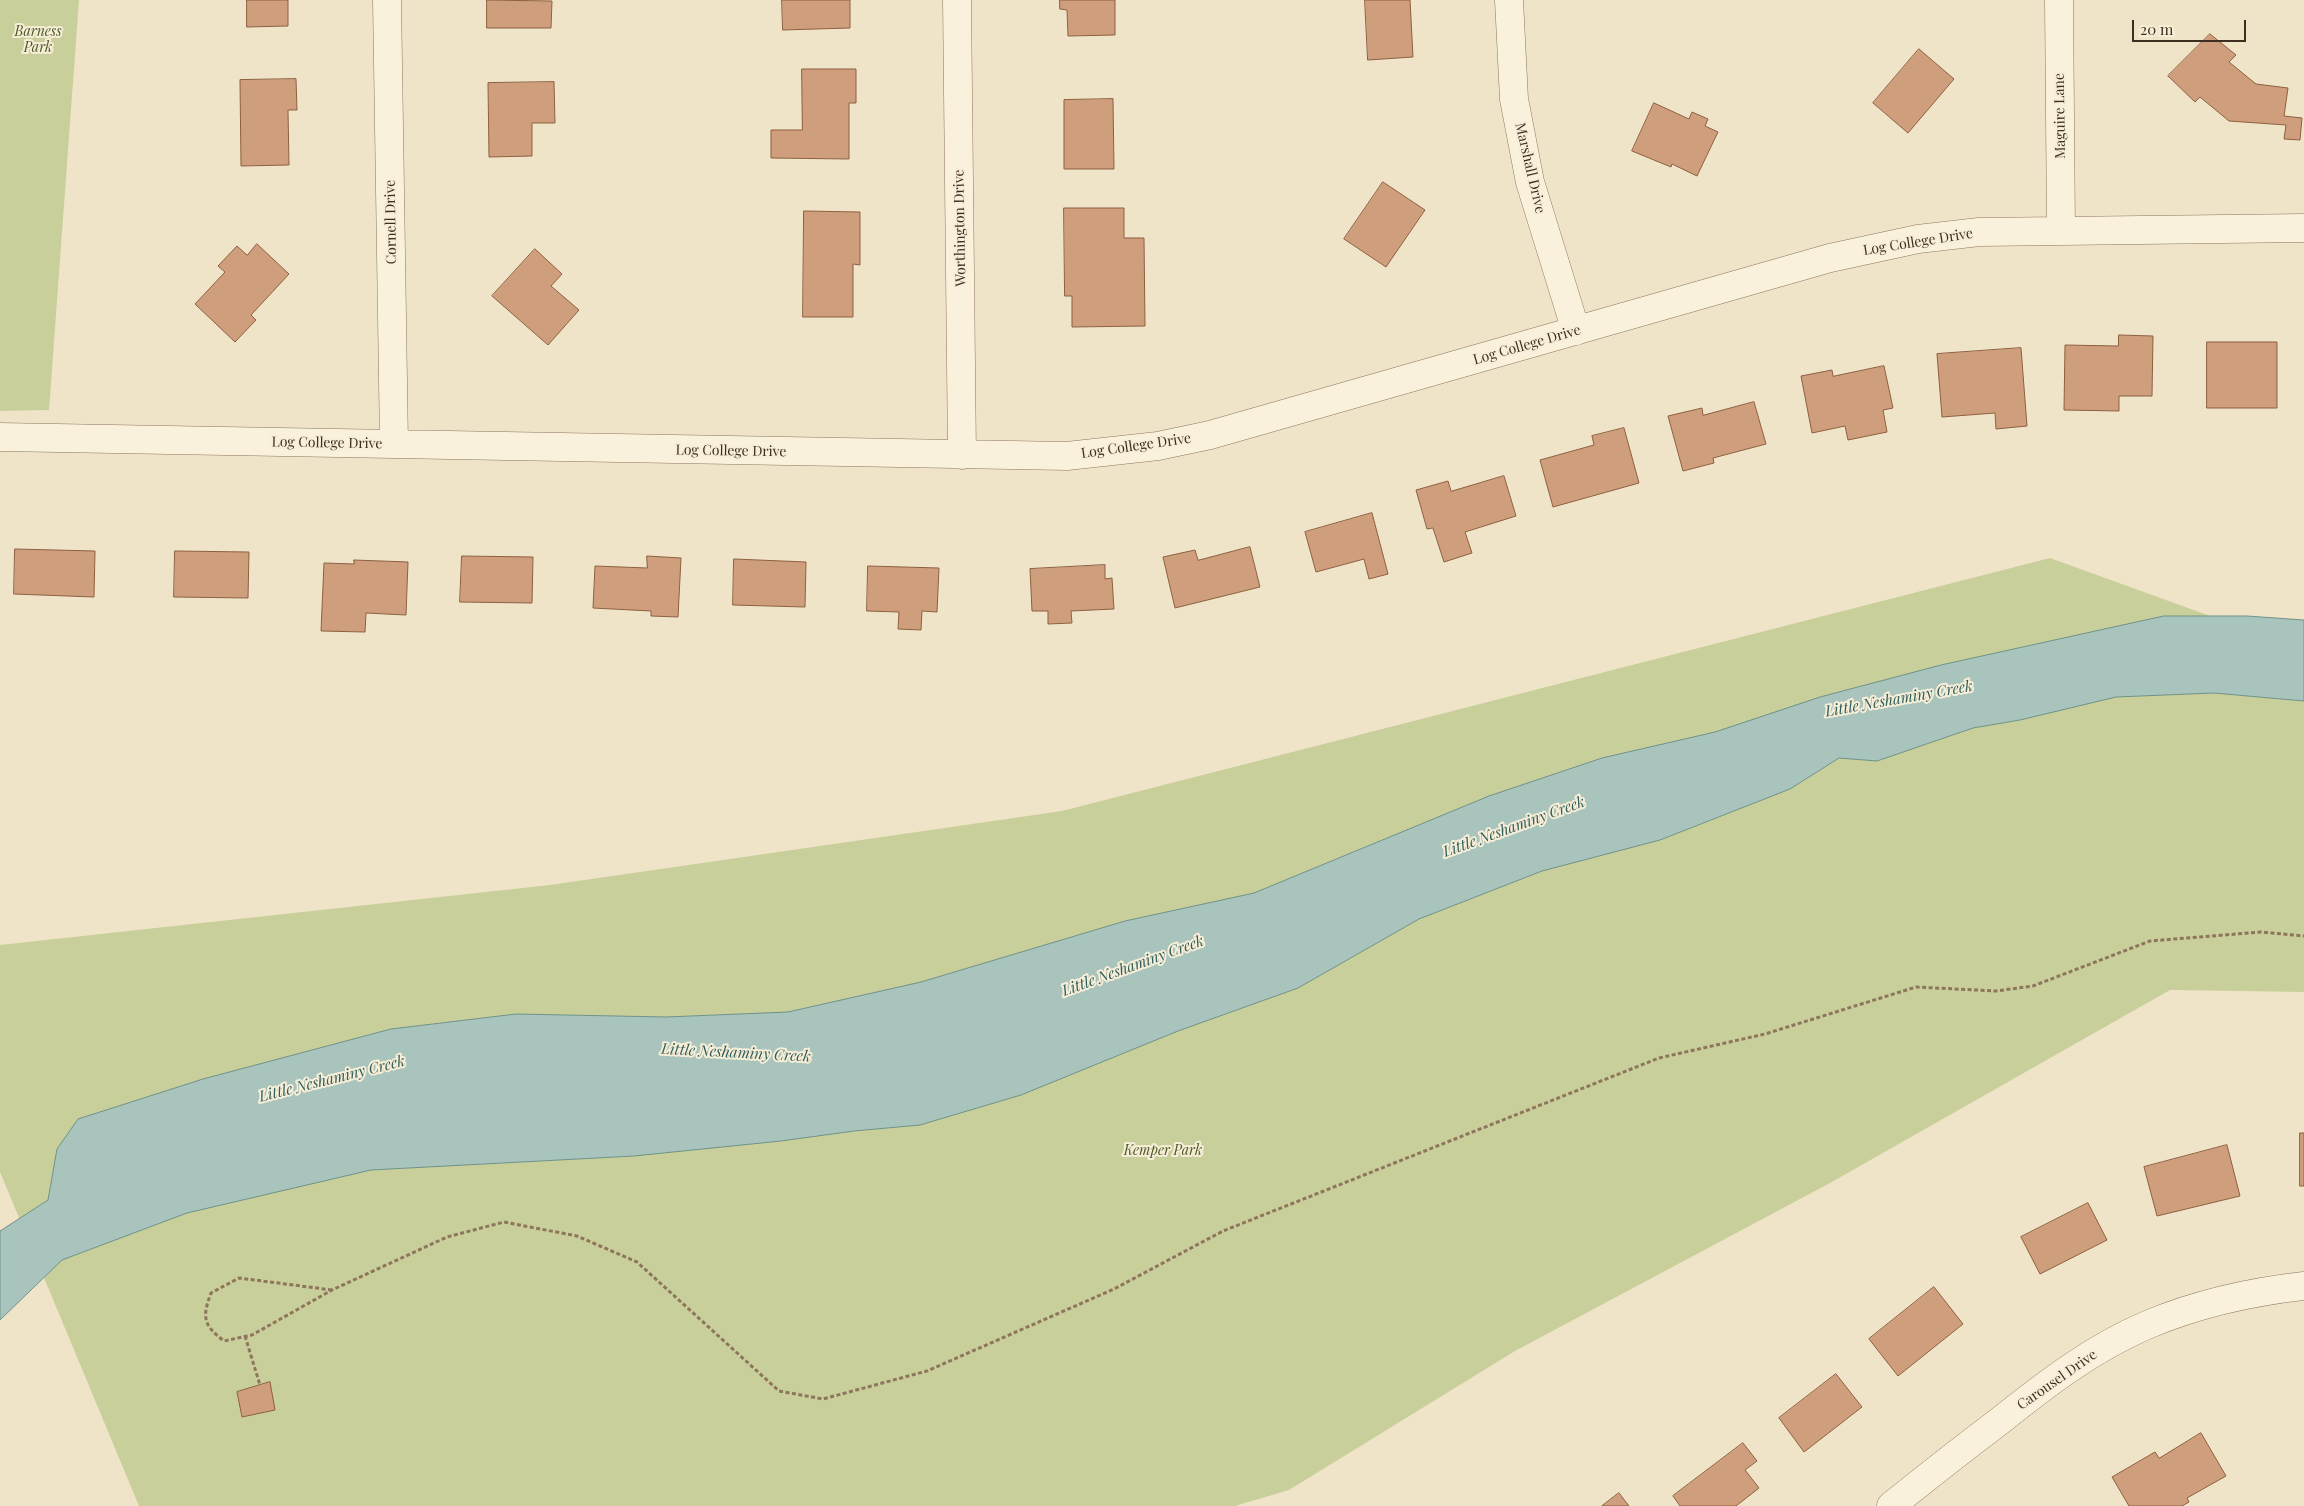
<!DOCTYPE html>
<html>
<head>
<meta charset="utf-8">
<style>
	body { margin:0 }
	#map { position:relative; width:2304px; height:1506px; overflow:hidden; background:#f0e4c8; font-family:"Playfair Display",serif }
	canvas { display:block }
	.scale { position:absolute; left:2132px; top:20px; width:114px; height:22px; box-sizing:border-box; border:2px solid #3d2e20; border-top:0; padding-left:6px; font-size:15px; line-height:18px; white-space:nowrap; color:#3d2e20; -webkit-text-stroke:4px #f7eed8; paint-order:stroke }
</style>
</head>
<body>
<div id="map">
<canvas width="2304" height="1506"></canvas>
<div class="scale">20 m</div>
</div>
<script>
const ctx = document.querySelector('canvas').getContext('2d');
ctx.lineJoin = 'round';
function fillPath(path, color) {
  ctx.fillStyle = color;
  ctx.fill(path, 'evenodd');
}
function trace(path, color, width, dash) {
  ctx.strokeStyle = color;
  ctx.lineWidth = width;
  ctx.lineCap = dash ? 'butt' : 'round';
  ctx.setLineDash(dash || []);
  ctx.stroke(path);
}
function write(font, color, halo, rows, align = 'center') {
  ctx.font = font + ' "Playfair Display",serif';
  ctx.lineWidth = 4;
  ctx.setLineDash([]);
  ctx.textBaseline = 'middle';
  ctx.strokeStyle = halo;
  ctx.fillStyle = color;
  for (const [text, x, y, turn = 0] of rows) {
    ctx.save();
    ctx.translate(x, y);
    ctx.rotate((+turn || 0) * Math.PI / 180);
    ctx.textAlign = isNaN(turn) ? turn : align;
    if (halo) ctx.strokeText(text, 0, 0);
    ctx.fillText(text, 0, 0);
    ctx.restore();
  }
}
fillPath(new Path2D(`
	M0,0H79L49,410L0,411Z
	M2050,558L2304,650V992L2170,990L1830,1183L1515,1351L1289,1490L1235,1506H139L0,1172V945L550,885L1062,811Z`), '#c9cf9b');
const water = new Path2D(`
	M2164,616H2247L2304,620V701L2214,693L2116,697L2020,720L1973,728L1877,761L1839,758L1790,789L1660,840L1542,871L1419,919L1298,988L1178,1031L1021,1095L920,1125L854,1131L781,1141L634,1156L371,1170L187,1213L62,1260L0,1320V1231L48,1200L57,1149L78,1119L203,1079L391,1029L516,1014L666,1017L788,1012L921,982L1125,921L1254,893L1489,796L1602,758L1715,732L1820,697L1941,665Z`);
fillPath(water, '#a9c4bc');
trace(water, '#6f938a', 1);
const building = new Path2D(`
	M247,0H288V26L247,27Z
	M487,0L552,1L551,28H487Z
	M782,0H850V28L783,30Z
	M1060,0H1115V35L1068,36L1067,10L1060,9Z
	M1365,0H1410L1413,57L1368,60Z
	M2210,34L2236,55L2229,62L2256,84L2288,88L2284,116L2302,118L2300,140L2284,139L2286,125L2229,121L2200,97L2195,102L2168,76Z
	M1919,49L1954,79L1908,133L1873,103Z
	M802,69H856V103H849V159L771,158V130H802Z
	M296,79L297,110H288L289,165L241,166L240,80Z
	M554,82L555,123H532V156L489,157L488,83Z
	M1113,99L1114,169H1064V100Z
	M1654,103L1689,119L1692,112L1708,119L1705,126L1718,132L1697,176L1672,164L1671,167L1632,151Z
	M1383,182L1425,210L1386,267L1344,239Z
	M1064,208H1124V238H1144L1145,326L1072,327V296H1065Z
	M804,211L860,212V265L853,264V317H803Z
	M257,244L289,274L251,315L256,320L235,342L195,304L225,272L218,266L237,246L247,255Z
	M535,249L562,274L551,286L579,310L548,345L492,296Z
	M2119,335L2153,336L2152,396H2119V411L2064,410L2065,345L2118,346Z
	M2207,342H2277V408H2207Z
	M2021,348L2027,426L1996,429L1995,413L1942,417L1937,354Z
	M1884,366L1893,408L1883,410L1887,432L1848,440L1845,426L1812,433L1801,376L1832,370L1833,376Z
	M1754,402L1766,444L1713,458L1714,463L1683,471L1668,416L1702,408L1703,415Z
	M1624,428L1639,483L1553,507L1540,460L1594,445L1592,436Z
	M1504,476L1516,516L1465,532L1472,553L1444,562L1433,528L1427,529L1416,490L1448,481L1451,491Z
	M1372,513L1388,574L1369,579L1364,559L1316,572L1305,532Z
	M1250,547L1260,587L1175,608L1163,557L1195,550L1198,560Z
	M15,549L95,551L94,597L14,594Z
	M175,551L249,552L248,598L174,597Z
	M462,556L533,557L532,603L460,602Z
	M647,556L681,558L678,617L651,616V611L593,608L595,566L647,568Z
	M734,559L806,562L805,607L733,605Z
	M354,560L408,562L406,615L366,613L365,632L321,631L324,563L354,564Z
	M1105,565V579L1112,578L1114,609L1071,611L1072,623L1048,624V611H1032L1030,569Z
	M868,566L939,568L937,612L922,611L921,630L898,629L899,612L867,611Z
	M2300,1133H2304V1186H2300Z
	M2227,1145L2240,1196L2157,1216L2144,1167Z
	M2088,1203L2107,1240L2040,1274L2021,1237Z
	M1934,1287L1963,1324L1898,1376L1869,1339Z
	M1836,1374L1862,1407L1804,1452L1779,1418Z
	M270,1382L275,1410L242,1417L237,1392Z
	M2201,1433L2226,1476L2187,1498L2189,1502L2182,1506H2129L2112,1477L2155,1452L2159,1458Z
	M1743,1443L1757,1461L1745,1470L1759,1488L1736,1506H1680L1673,1496Z
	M1619,1493L1629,1506H1602Z`);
fillPath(building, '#cf9f7d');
trace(building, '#8d5f41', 1);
const minor = new Path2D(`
	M387,0L394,444
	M957,0L962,455
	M1509,0L1514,99L1530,182L1576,331
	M2059,0L2061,231
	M0,437L1067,456L1158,446L1210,435L1830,258L1918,239L1979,232L2304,228
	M1891,1506C1927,1477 1964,1448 2001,1420C2046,1384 2093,1348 2147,1325C2197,1304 2250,1292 2304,1286`);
trace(minor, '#8d765c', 29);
trace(new Path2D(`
	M332,1290L239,1278L211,1293C202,1317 203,1325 224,1341L252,1335L332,1290L447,1237L504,1222L577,1236L637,1262L779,1391L823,1399L927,1371L1114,1289L1223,1231L1659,1058L1765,1034L1916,987L1996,991L2033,986L2150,941L2261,932L2304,936
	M245,1336L260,1385`), '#8d765c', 3, [4, 2.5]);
trace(minor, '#faf1dc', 28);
write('italic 14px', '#4d5a26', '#f7eed8', [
	["Barness",38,32],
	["Park",38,48],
	["Kemper Park",1163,1151]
]);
write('14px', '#3d2e20', '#f7eed8', [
	["Maguire Lane",2060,116,-91],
	["Marshall Drive",1530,168,77],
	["Cornell Drive",391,222,-91],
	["Worthington Drive",960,228,-91],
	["Log College Drive",1918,242,-9],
	["Log College Drive",1527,345,-16],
	["Log College Drive",327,443,1],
	["Log College Drive",1136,446,-8],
	["Log College Drive",731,451,1],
	["Carousel Drive",2057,1380,-35]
]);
write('italic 15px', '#2f5d5a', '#f7eed8', [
	["Little Neshaminy Creek",1899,699,-10],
	["Little Neshaminy Creek",1514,827,-20],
	["Little Neshaminy Creek",1133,966,-20],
	["Little Neshaminy Creek",736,1053,3],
	["Little Neshaminy Creek",332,1079,-14]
]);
</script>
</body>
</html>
